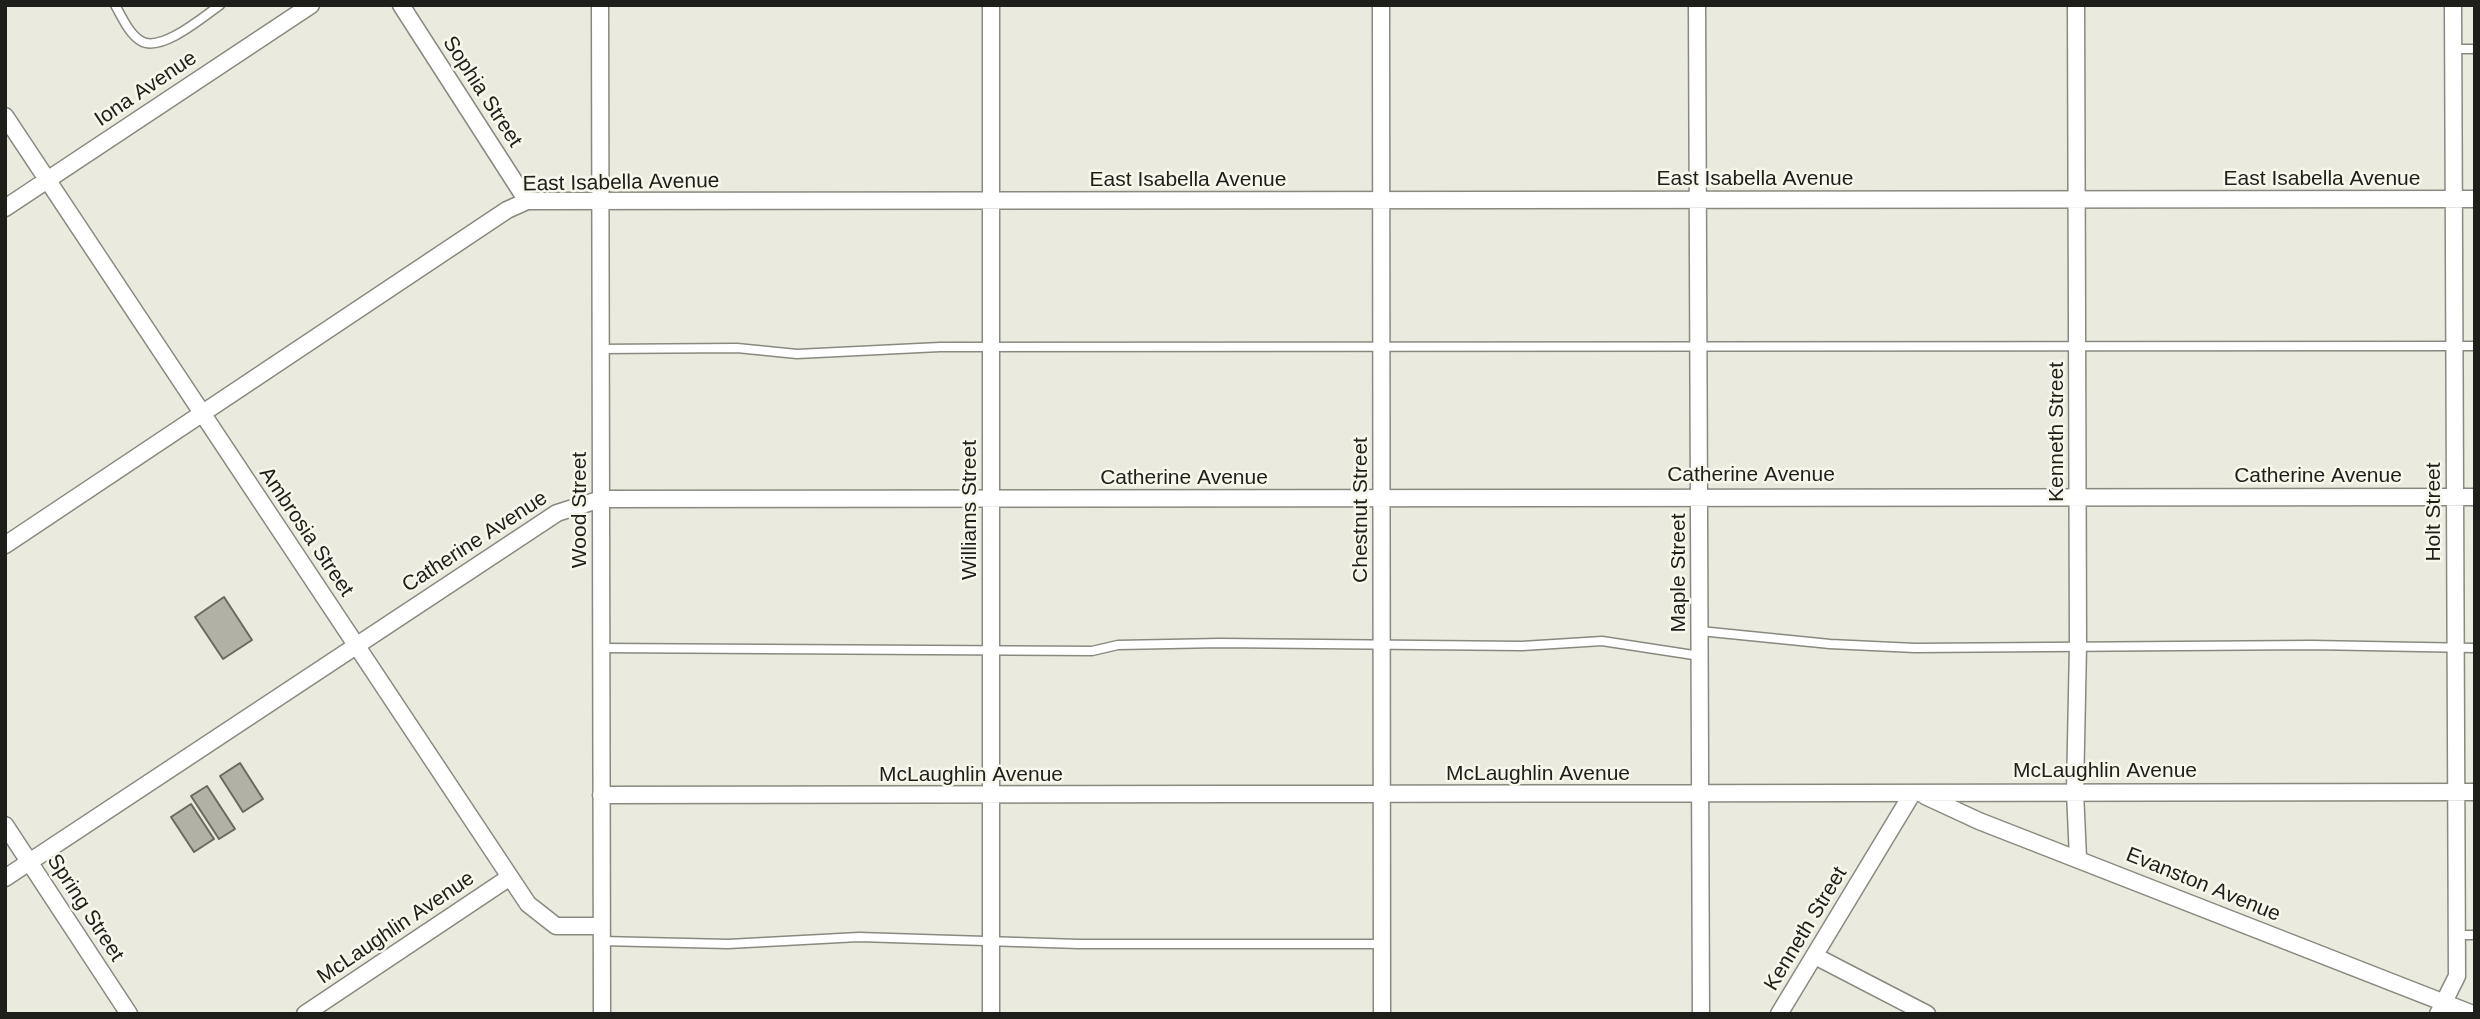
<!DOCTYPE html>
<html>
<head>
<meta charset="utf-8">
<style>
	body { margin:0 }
	#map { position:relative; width:2480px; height:1019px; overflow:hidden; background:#ebeadf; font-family:Arial,sans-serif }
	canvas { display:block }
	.frame { position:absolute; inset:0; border:7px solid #1e1e1a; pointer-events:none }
</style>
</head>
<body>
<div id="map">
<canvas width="2480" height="1019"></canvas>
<div class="frame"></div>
</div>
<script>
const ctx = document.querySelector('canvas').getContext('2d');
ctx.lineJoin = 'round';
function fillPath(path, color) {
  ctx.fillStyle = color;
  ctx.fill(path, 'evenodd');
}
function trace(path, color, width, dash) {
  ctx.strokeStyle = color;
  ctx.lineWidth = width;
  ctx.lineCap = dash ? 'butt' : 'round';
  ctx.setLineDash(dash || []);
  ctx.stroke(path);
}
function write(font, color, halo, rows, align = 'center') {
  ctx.font = font + ' Arial,sans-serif';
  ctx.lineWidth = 5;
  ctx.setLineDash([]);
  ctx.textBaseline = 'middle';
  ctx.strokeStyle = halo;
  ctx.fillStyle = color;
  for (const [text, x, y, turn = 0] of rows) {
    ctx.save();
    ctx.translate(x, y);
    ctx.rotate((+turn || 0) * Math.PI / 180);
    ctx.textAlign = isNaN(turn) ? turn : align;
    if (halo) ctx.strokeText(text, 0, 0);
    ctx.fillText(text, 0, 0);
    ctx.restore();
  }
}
const building = new Path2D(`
	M224,597L252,640L223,659L195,617Z
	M240,763L263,799L243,812L220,776Z
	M207,786L235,829L219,839L191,796Z
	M191,804L214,839L194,852L171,817Z`);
fillPath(building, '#b2b1a6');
trace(building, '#6a6960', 2);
const lane = new Path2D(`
	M115,5C122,17 129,34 141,41C161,53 203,17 220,5
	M2453,49H2475
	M599,349L737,348L797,354L940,347L2475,346
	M1700,631L1830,644L1915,648L2312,645L2475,648
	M601,648L1092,651L1118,645L1220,643L1522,646L1602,641L1700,656
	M2457,935H2475
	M601,941L728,944L859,937L1079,944H1382`);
const street = new Path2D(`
	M401,5L527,201
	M600,5L602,1014
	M991,5V1014
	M1381,5L1382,1014
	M1697,5L1701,1014
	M2076,5L2078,645L2075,792L2078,858
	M5,116L528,904L556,926H601
	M5,208L311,5
	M5,545L507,210L527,201L2475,199
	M601,795L2475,792
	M1925,796L1979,821L2473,1014
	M5,825L129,1014
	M5,878L557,513L601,499L2475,497
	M1815,956L1927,1014
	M305,1014L510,877
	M1779,1014L1912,794
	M2438,1014L2457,976L2453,5`);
trace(lane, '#8a897f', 11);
trace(street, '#8a897f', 19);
trace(lane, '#fff', 8);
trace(street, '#fff', 16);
write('21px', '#1e1e1a', '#f8f7ec', [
	["Iona Avenue",146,89,-34],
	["Sophia Street",482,92,57],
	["East Isabella Avenue",1755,179],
	["East Isabella Avenue",2322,179],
	["East Isabella Avenue",1188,180],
	["East Isabella Avenue",621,183,-1],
	["Kenneth Street",2057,432,-90],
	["Catherine Avenue",1751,475],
	["Catherine Avenue",2318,476],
	["Catherine Avenue",1184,478],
	["Wood Street",580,510,-90],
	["Williams Street",970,510,-90],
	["Chestnut Street",1361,510,-90],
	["Holt Street",2434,512,-90],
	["Ambrosia Street",306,532,56],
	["Catherine Avenue",475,542,-33],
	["Maple Street",1679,573,-90],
	["McLaughlin Avenue",2105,771],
	["McLaughlin Avenue",1538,774],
	["McLaughlin Avenue",971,775],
	["Evanston Avenue",2203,885,22],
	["Spring Street",85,908,57],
	["McLaughlin Avenue",396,928,-34],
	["Kenneth Street",1806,929,-59]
]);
</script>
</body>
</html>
